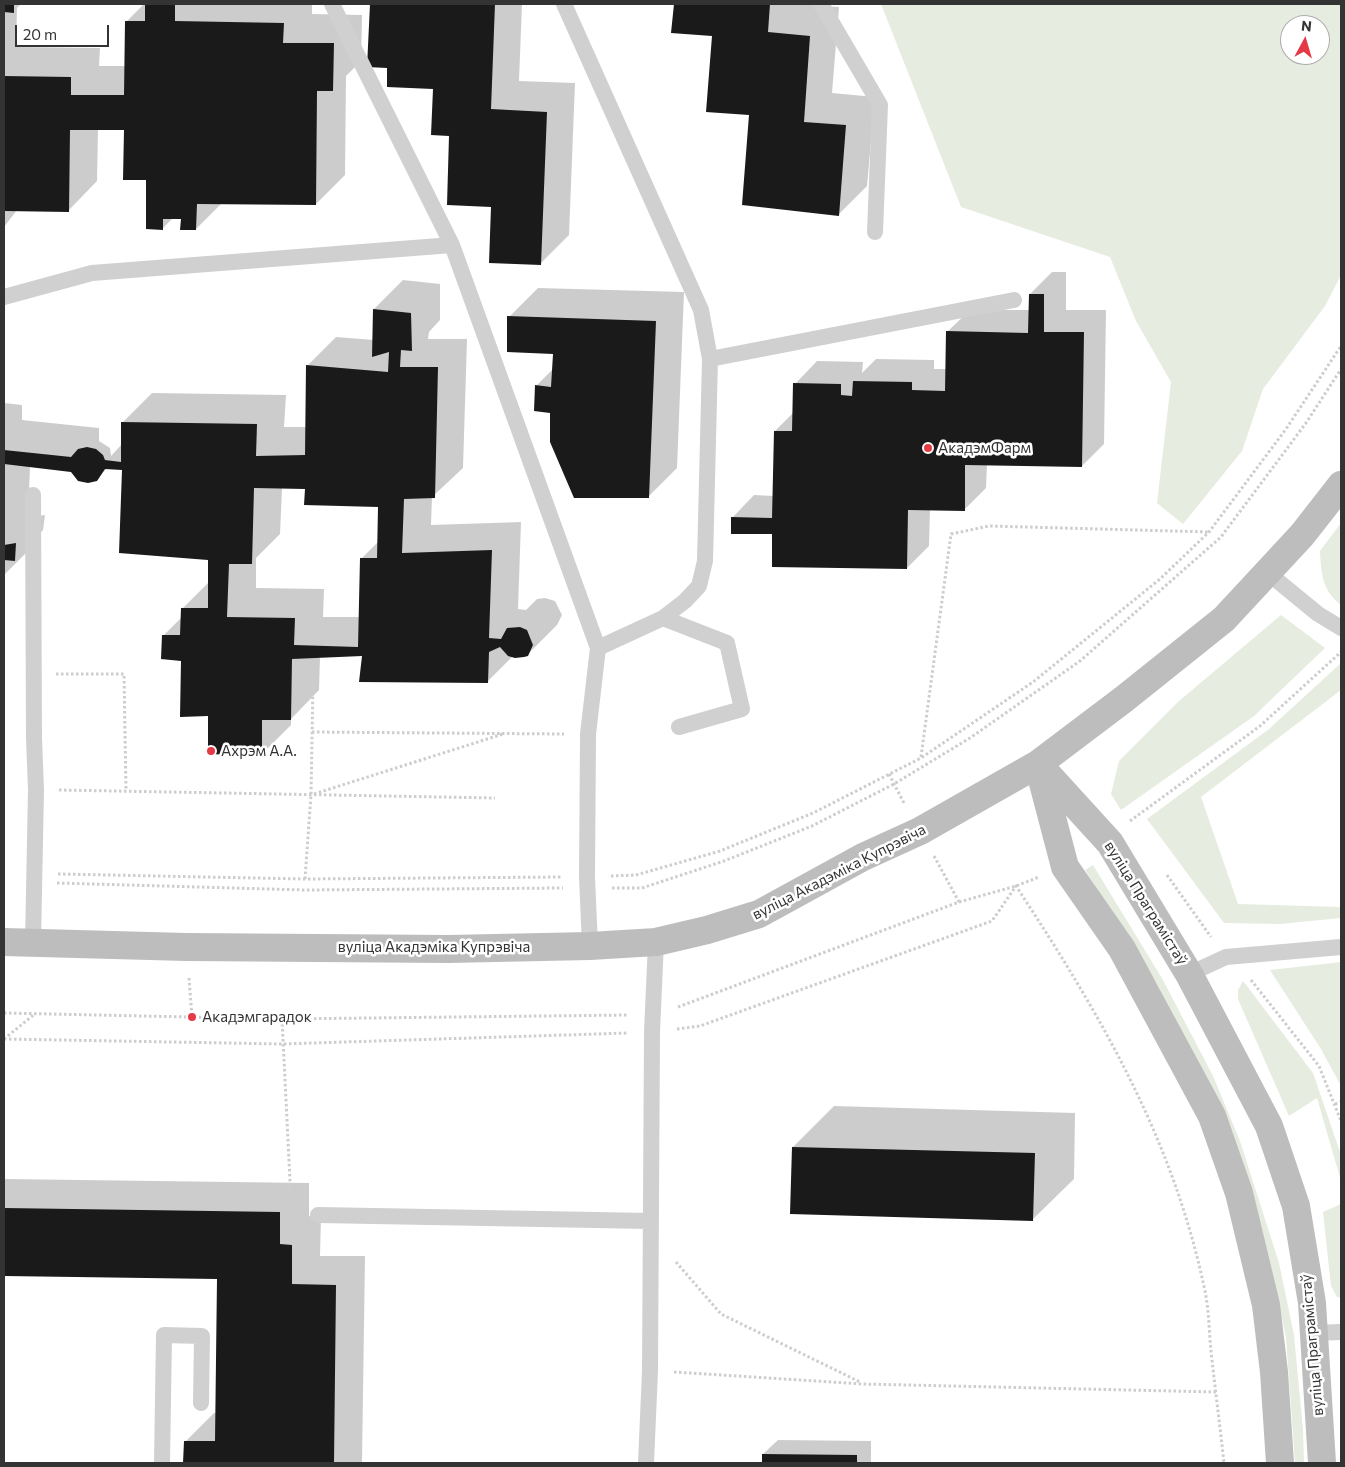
<!DOCTYPE html>
<html>
<head>
<meta charset="utf-8">
<style>
	body { margin:0 }
	#map { position:relative; width:1345px; height:1467px; overflow:hidden; background:#fff; font-family:Commissioner,sans-serif }
	canvas { display:block }
	.frame { position:absolute; inset:0; border:5px solid #333; pointer-events:none }
	.north { position:absolute; left:1280px; top:15px; width:50px; height:50px; box-sizing:border-box; background:#fff; border:1px solid #adadad; border-radius:50%; rotate:6deg; font-size:14px; font-weight:700; line-height:20px; text-align:center; color:#333 }
	.north::after { content:''; display:block; margin:auto; width:18px; height:22px; background:#e63946; clip-path:polygon(50% 0,100% 100%,50% 72%,0 100%) }
	.scale { position:absolute; left:15px; top:25px; width:94px; height:22px; box-sizing:border-box; border:2px solid #333; border-top:0; padding-left:6px; font-size:15px; line-height:18px; white-space:nowrap; color:#333; -webkit-text-stroke:4px #fff; paint-order:stroke }
</style>
</head>
<body>
<div id="map">
<canvas width="1345" height="1467"></canvas>
<div class="frame"></div>
<div class="north">N</div>
<div class="scale">20 m</div>
</div>
<script>
const ctx = document.querySelector('canvas').getContext('2d');
ctx.lineJoin = 'round';
function fillPath(path, color) {
  ctx.fillStyle = color;
  ctx.fill(path, 'evenodd');
}
function trace(path, color, width, dash) {
  ctx.strokeStyle = color;
  ctx.lineWidth = width;
  ctx.lineCap = dash ? 'butt' : 'round';
  ctx.setLineDash(dash || []);
  ctx.stroke(path);
}
function write(font, color, halo, rows, align = 'center') {
  ctx.font = font + ' Commissioner,sans-serif';
  ctx.lineWidth = 5;
  ctx.setLineDash([]);
  ctx.textBaseline = 'middle';
  ctx.strokeStyle = halo;
  ctx.fillStyle = color;
  for (const [text, x, y, turn = 0] of rows) {
    ctx.save();
    ctx.translate(x, y);
    ctx.rotate((+turn || 0) * Math.PI / 180);
    ctx.textAlign = isNaN(turn) ? turn : align;
    if (halo) ctx.strokeText(text, 0, 0);
    ctx.fillText(text, 0, 0);
    ctx.restore();
  }
}
fillPath(new Path2D(`
	M881,4H1341V275L1325,306L1263,389L1242,451L1183,524L1157,503L1171,382L1136,321L1110,257L961,207ZM1290,25H1320V55H1290Z
	M1341,523V605C1322,591 1321,572 1320,551Z
	M1281,615L1325,648L1254,716L1121,810L1111,794L1119,761L1179,701Z
	M1341,663V690L1201,797L1238,904L1341,907V918L1280,924L1224,923L1147,819L1269,729Z
	M1093,865L1163,980L1213,1076L1240,1141L1279,1263L1294,1335L1303,1430L1304,1463H1295L1286,1337L1270,1266L1207,1080L1157,984L1085,870Z
	M1341,962V1086L1321,1049L1270,970Z
	M1243,981L1313,1073L1341,1155V1181L1317,1098L1289,1116L1238,999V990Z
	M1341,1204V1298L1337,1297L1331,1286L1323,1212Z`), '#e6ecdf');
fillPath(new Path2D(`
	M4,4H21L17,8L16,47L100,48L99,66H126L127,21L144,4H312V14L362,15L361,61L346,76L345,175L316,204L222,203L196,229L182,218H173L163,228L147,179L125,129H98L97,181L68,211L17,210L4,227Z
	M371,4H522L519,81L575,83L569,235L540,264L492,205L434,88L389,66H369Z
	M675,4H797L839,7L832,93L875,97L867,186L838,215L750,114L713,35L673,32Z
	M1052,272H1066V310H1106L1104,444L1082,466L987,464L986,488L964,510L930,509L929,546L907,568L773,533L732,518L754,495L774,496L775,431L794,412L795,384L817,361L863,362L862,373L876,359L934,360V369H947V332L970,310H1030V294Z
	M403,280L440,284V320L429,332L428,339H467L463,468L432,497L431,525L521,522L518,609L526,610L537,599L545,598L555,601L562,615L557,625L528,654L513,656L487,682L363,655L320,657L319,690L291,719V725L262,754L210,715L182,660L163,636L182,617L183,608L209,582V559L123,468H107L96,480L72,471L30,466L28,517L45,515L43,530L33,541V546L4,575V403L22,405V420L99,428V441L110,448L111,456L122,444L123,422L152,393L286,395L284,427H307V366L336,337L374,340V309ZM282,488H306L380,506L379,541L361,559L360,617H323L324,589L256,588V558L280,534Z
	M538,288L684,292L677,468L648,497L552,412L536,386L553,369L554,352L509,317Z
	M834,1106L1075,1113L1074,1179L1033,1219L793,1147Z
	M4,1179L309,1183V1216H321L320,1256H365L362,1463H184L185,1442L214,1413H217L219,1277L4,1274Z
	M778,1440L871,1441V1463H763V1454Z`), '#0003');
fillPath(new Path2D(`
	M4,4H14V13L4,12Z
	M145,4H175V21L284,23L283,43H334L333,91H317L316,205L197,204L196,230H180L181,219H163V230L146,229V180H123L124,130H70L69,212L4,211V76L71,77V95H124L125,21H145Z
	M370,4H495L491,109L547,112L541,265L489,263L491,207L447,205L449,136L431,135L433,89L387,87V68L367,67Z
	M674,4H770L768,32L810,36L804,122L846,125L839,216L742,205L749,115L706,112L712,36L671,33Z
	M1029,294H1044V332H1084L1082,467L965,465V511L908,510L907,569L772,567V534H731V517L772,518L774,431H792L793,383L841,384V395L852,396L853,381L912,382V390L945,391L946,331L1028,333Z
	M373,309L411,313L412,351L401,350L400,367H438L435,498L404,499L402,553L492,550L489,638L501,639L507,628L520,627L527,630L533,645L528,656L524,657L515,658L508,656L500,647L489,652L488,683L359,682L362,656L292,659L291,720H262V756L208,754V716L180,717L181,661L161,659L162,635H180L181,608H208V560L119,553L122,470L105,469L97,481L88,483L78,481L71,472L4,464V450L71,457L78,449L87,447L96,449L103,455L105,460L121,462V422L257,424L256,456L305,455L306,365L388,372L389,352L372,357ZM254,488L305,489L304,505L378,507L377,558H360L358,647L294,645L295,618L227,617L229,564H252Z
	M507,316L656,321L649,498H574L550,442V413L534,411L535,385L551,387L553,354L507,352Z
	M16,543L15,561L4,560V545Z
	M792,1147L1035,1153L1033,1221L790,1214Z
	M4,1208L280,1212V1244L292,1245V1284L336,1285L334,1463H183L184,1441H215L217,1279L4,1276Z
	M762,1454L857,1455V1463H762Z`), '#1a1a1a');
trace(new Path2D(`
	M56,674H124L126,791
	M312,732L564,734
	M921,757L951,534L989,526L1209,532
	M889,774L905,805
	M59,790L495,798
	M314,794L503,734
	M1130,821L1260,726L1341,652
	M934,856L959,902
	M58,874L305,879L562,877
	M1167,875L1211,937
	M611,876L636,875L720,851L813,813L921,758L1033,682L1160,579L1209,532L1286,429L1341,346
	M305,879L311,795L313,682
	M57,883L304,890L563,888
	M612,888H642L724,861L812,826L894,784L970,738L1080,661L1221,537L1306,423L1341,369
	M189,978L192,1017
	M1251,980L1319,1066L1341,1121
	M678,1007L959,902L1016,886L1039,877
	M4,1013L282,1019L628,1015
	M282,1019L291,1201L298,1204
	M677,1029L700,1026L992,921L1016,886C1100,1014 1173,1138 1205,1291C1209,1310 1209,1331 1211,1351C1215,1388 1220,1426 1224,1463
	M4,1039L282,1044L628,1033
	M4,1039L36,1013
	M1335,1104L1341,1102
	M676,1262L721,1314L860,1382
	M674,1372L863,1384L1216,1392`), '#cdcdcd', 3, [2.5, 2.5]);
trace(new Path2D(`
	M332,4L452,245L598,648
	M564,4L701,310L710,359
	M821,4L880,105L875,232
	M4,297L92,273L452,245
	M33,495L34,738L36,790L33,942
	M1268,573L1318,614L1341,628
	M663,618L685,601L699,586L705,561L710,359L1014,300
	M590,946L587,877L588,734L598,648L663,618L727,643L742,709L679,727
	M1189,974L1226,957L1341,947
	M318,1215L651,1221
	M1313,1333L1341,1332
	M162,1463L164,1335L202,1336L201,1403
	M646,1463L650,1371L652,1032L656,942`), '#d0d0d0', 16);
trace(new Path2D(`
	M1038,764L1110,843L1189,974L1269,1126L1296,1206L1312,1303L1322,1463
	M1039,768L1065,867L1122,949L1212,1116L1239,1193L1266,1305L1274,1372L1280,1463
	M4,942L186,947L448,949L590,946L656,942L707,930L759,914L863,857L920,831L1038,764L1124,699L1224,619L1302,535L1341,485`), '#bdbdbd', 28);
for (const [x, y, r, color] of [
	[928,448,5,"#e63946"],
	[211,751,5,"#e63946"],
	[192,1017,5,"#e63946"]
]) {
  const dot = new Path2D();
  dot.arc(x, y, r, 0, 2 * Math.PI);
  ctx.fillStyle = color;
  ctx.fill(dot);
  trace(dot, '#fff', 2);
}
write('15px', '#333', '#fff', [
	["АкадэмФарм",938,448],
	["Ахрэм А.А.",221,751],
	["Акадэмгарадок",202,1017]
], 'left');
write('15px', '#333', '#fff', [
	["вуліца Акадэміка Купрэвіча",839,872,-27],
	["вуліца Праграмістаў",1146,903,58],
	["вуліца Акадэміка Купрэвіча",434,947],
	["вуліца Праграмістаў",1312,1345,-95]
]);
</script>
</body>
</html>
